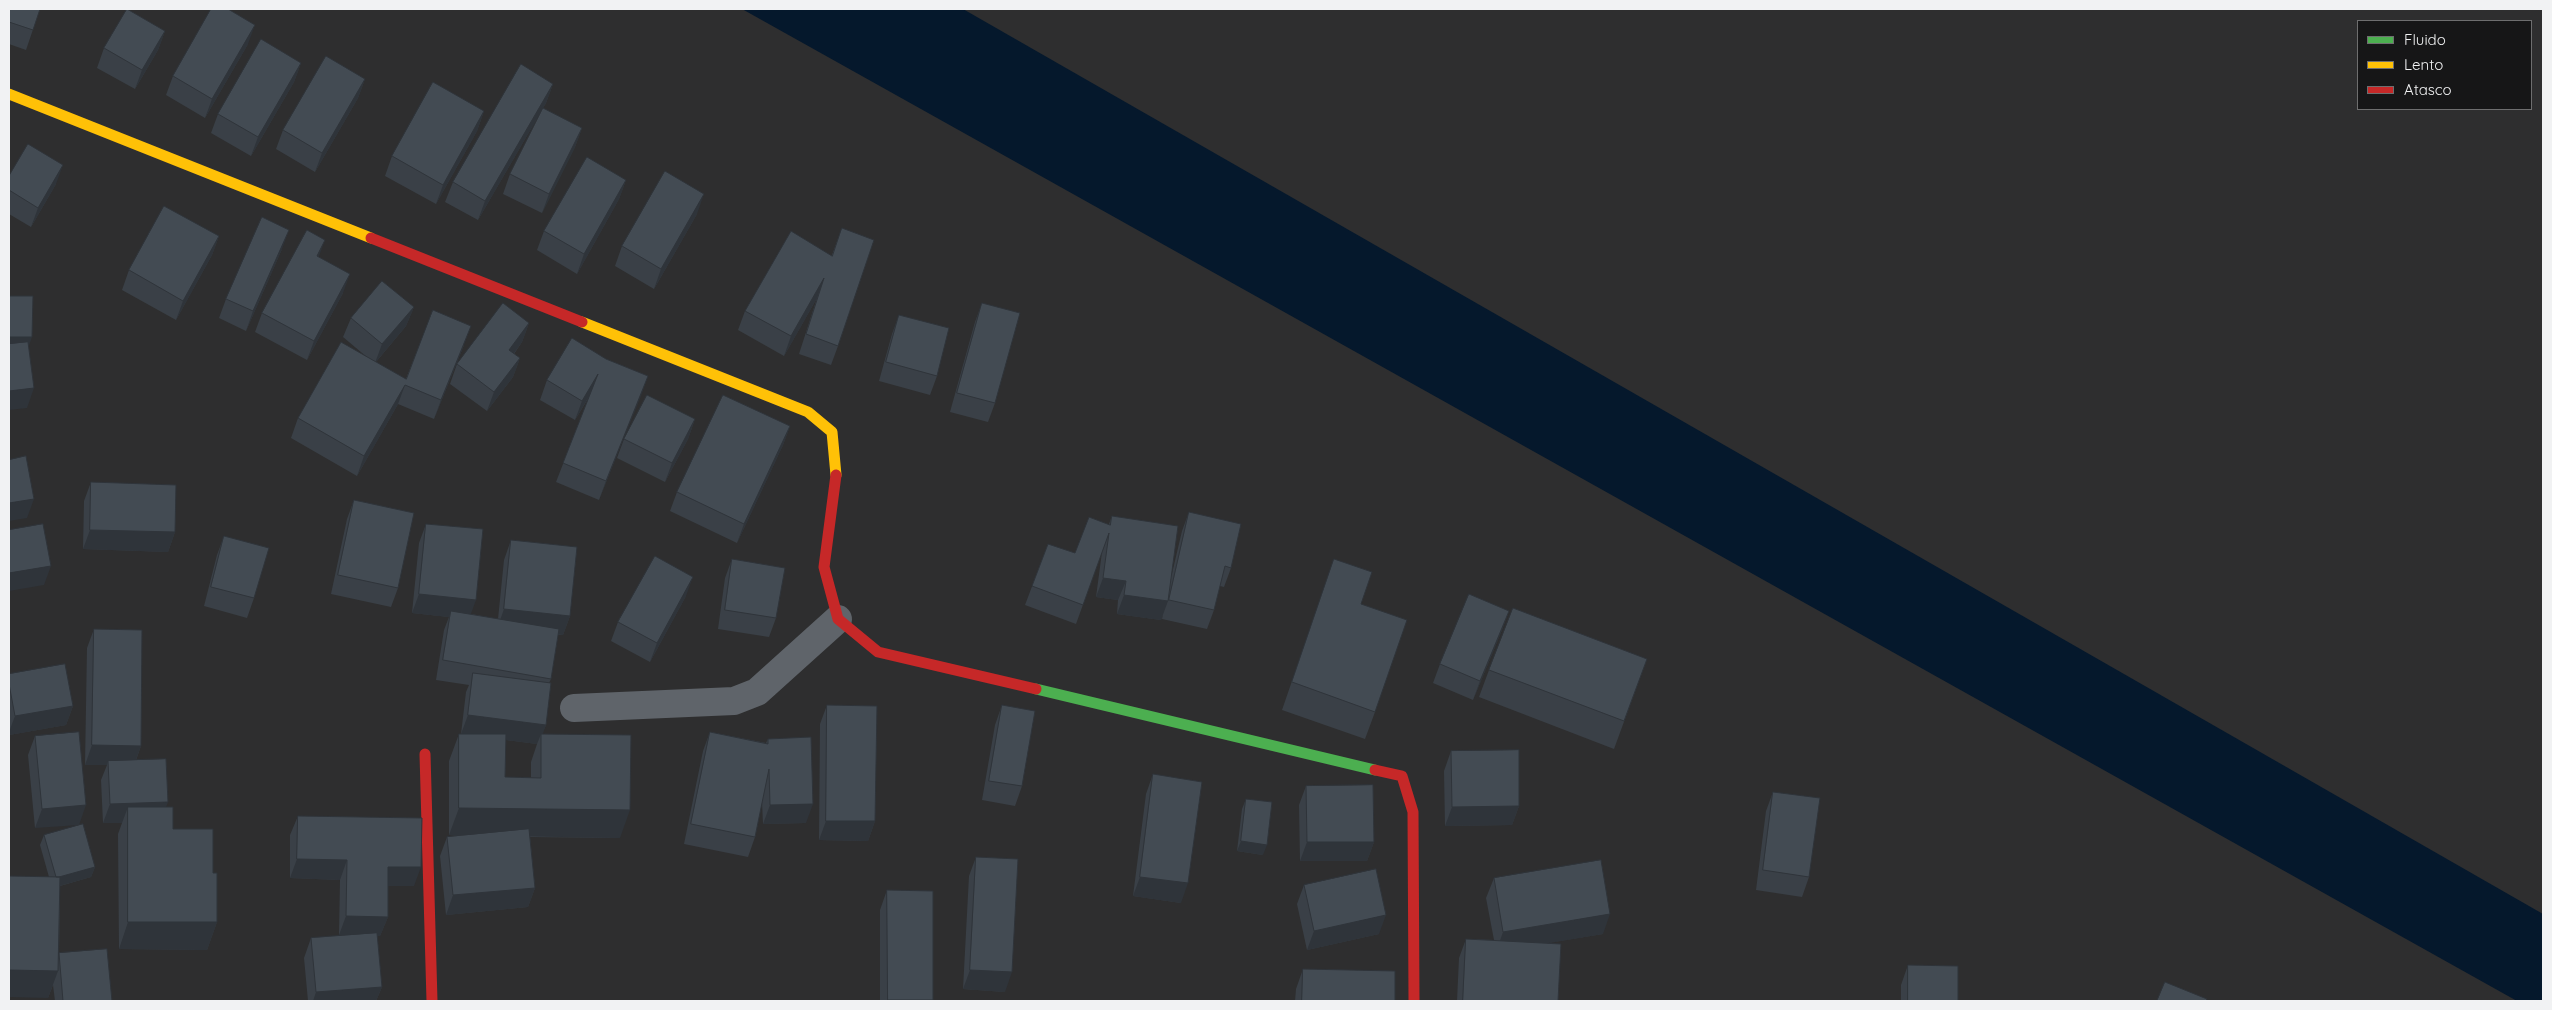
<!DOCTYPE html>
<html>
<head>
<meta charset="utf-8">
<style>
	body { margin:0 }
	#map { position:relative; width:2552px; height:1010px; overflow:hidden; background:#2e2e2f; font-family:Quicksand,sans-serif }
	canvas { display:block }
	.frame { position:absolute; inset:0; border:10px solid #f1f2f3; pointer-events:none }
	.legend { position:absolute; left:2357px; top:20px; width:175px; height:90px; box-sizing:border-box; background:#161617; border:1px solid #6e6e6f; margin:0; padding:6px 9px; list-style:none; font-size:15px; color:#f1f2f3 }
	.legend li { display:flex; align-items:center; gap:10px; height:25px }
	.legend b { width:25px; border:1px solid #6e6e6f }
</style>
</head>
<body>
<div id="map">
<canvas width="2552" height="1010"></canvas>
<div class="frame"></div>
<ul class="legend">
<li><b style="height:6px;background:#4caf50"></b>Fluido</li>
<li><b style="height:6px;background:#ffc107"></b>Lento</li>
<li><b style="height:6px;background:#c62828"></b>Atasco</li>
</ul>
</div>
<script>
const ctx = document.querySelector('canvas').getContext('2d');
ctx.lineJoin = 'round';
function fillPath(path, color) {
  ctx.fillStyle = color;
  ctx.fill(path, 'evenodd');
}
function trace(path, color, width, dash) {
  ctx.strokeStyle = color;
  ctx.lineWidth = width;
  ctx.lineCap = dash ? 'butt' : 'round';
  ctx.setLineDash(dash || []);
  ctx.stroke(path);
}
fillPath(new Path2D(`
	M742,9H963L2543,914V1001H2517Z`), '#05182c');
trace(new Path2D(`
	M574,708L734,701L757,692L838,619`), '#5f646a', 28);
trace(new Path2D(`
	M1036,689L1375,770`), '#4caf50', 11);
trace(new Path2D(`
	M9,94L371,238
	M582,322L808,412L832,432L836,475`), '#ffc107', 11);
trace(new Path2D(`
	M371,238L582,322
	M836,475L824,567L838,619L878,652L1036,689
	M425,754L432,1001
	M1375,770L1402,776L1413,812L1414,1001`), '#c62828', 11);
fillPath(new Path2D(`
	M9,9H40L26,50L9,44Z
	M165,31L158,50L135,89L97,68L104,48Z
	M248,44L205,118L166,95L173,76Z
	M301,63L294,82L251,156L211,133L218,114Z
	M365,79L358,98L315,172L276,149L283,130Z
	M553,84L546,103L478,220L445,202L453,182Z
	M484,111L477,131L436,204L385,176L392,156Z
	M582,128L575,147L542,213L503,194L510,174Z
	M9,176L56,184L31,227L9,214Z
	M626,180L619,199L577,274L537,250L544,231Z
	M697,214L654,289L615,266L622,246Z
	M842,228L838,346L831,365L799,354L817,298L784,356L738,330L745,311L832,255Z
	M219,236L212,255L176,320L122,290L129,270Z
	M282,249L246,331L219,318L226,299Z
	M319,257L343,293L307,360L255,332L262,313Z
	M982,303L995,403L988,422L950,412L975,322Z
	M414,307L406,326L376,362L406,379L464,345L434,419L398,404L357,476L291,438L298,418L368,358L343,337L351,318Z
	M899,315L937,376L930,395L879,381L892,334Z
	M529,323L522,342L514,354L520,358L513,377L487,411L450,384L457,364Z
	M606,359L648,376L599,500L556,482L589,397L575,420L540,400L547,380Z
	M695,419L688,439L665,482L617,458L624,439Z
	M790,426L783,445L737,543L670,511L677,492Z
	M91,482L175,532L168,552L83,549L84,501Z
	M354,500L398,588L391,607L331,594L347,519Z
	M1189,512L1231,568L1224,587L1220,586L1214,610L1207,629L1162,619L1163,614L1161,620L1117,614L1118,600L1096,597L1102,552L1076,624L1025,605L1048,544L1075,553L1109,524L1112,516L1170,582L1182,531Z
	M426,524L471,614L498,619L504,560L511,540L570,616L563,635H558L551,679L549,683L546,725L542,734L620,838L530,837L535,888L528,907L446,915L440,856L447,837L459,836L449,835V761L459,734H461L466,692L469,685L436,680L444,630L449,617L412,613L419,543ZM506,740L537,744L531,762V778L505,777Z
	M224,536L254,598L247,618L204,606L217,555Z
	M732,559L776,618L769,637L718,629L725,578Z
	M1334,559L1361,604L1375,712L1365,739L1282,710Z
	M686,596L650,662L611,641L618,622Z
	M1509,611L1502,630L1473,700L1433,683L1440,664Z
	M94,629L141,746L136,760L166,807L173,829L213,873L217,922L207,950L119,949L118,834L122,823H103L101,780L107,765H85L87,648Z
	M1647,659L1614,749L1479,697L1489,670Z
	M9,674L73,706L66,725L9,735Z
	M827,705L875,821L868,841L819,840L820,724Z
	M1002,705L1022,786L1015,806L982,800L995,725Z
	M710,732L766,743L768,739L806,823L763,824L762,802L755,837L748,857L684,844L703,751Z
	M35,736L86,805L35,828L28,755Z
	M1451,751L1519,806L1512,825L1445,826L1444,771Z
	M1153,774L1181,903L1133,896L1146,794Z
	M1306,786L1374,842L1367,861H1300L1299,805Z
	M1773,792L1809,877L1802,897L1756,890L1766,811Z
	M1246,799L1263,855L1237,851L1242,809Z
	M298,816L414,886H388V917L380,936H377L382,987L376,1001H308L304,958L311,938L347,935H339L340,880L290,878V835Z
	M44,835L95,867L91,877L60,886L59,955V953L112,1001H55L53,985L48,998L49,877L40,845Z
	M976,857L1005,992L963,989L969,876Z
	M1494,878L1603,934L1547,943L1558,1001H1457L1459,958L1466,939L1494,940L1486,898Z
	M1304,885L1379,934L1307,950L1297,904Z
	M887,890L933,1000L932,1001H880V910Z
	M1908,965L1958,1001H1901V985Z
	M1303,969L1395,1001H1295L1296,989Z`), '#3a4047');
fillPath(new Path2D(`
	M255,25L248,44L205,118L212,99Z
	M165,31L158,50L135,89L142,70Z
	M301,63L294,82L251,156L258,137Z
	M365,79L358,98L315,172L322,153Z
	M553,84L546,103L478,220L485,201Z
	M484,111L477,131L436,204L443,185Z
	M582,128L575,147L542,213L549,194Z
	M63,165L56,184L31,227L38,208Z
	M626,180L619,199L577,274L584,254Z
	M704,194L697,214L654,289L661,269Z
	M289,230L282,249L246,331L253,311Z
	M219,236L212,255L176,320L183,301Z
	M325,240L318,259L317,256Z
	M350,274L343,293L307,360L314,341Z
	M824,278L817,298L784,356L791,336Z
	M414,307L406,326L375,363L382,344Z
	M529,323L522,342L502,370L509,350Z
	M471,326L464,345L434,419L441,400Z
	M9,337H32L25,357L9,356Z
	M520,358L513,377L487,411L494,392Z
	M598,374L591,393L575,420L582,401Z
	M648,376L641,396L599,500L606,481Z
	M405,385L398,404L357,476L364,456Z
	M34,388L27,408L9,410V391Z
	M695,419L688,439L665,482L672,463Z
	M790,426L783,445L737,543L744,524Z
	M34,499L27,518L9,521V503Z
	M90,530L175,532L168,552L83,549Z
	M51,566L44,585L9,591V573Z
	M693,577L686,596L650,662L657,643Z
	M1103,578L1126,581L1118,600L1096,597Z
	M419,594L476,600L469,619L451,611L449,617L412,613Z
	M1124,595L1168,601L1161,620L1117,614Z
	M504,609L570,616L563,635L497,629Z
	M1509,611L1502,630L1473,700L1480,681Z
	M73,706L66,725L9,735V732L15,716Z
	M468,715L546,725L541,739V734L537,744L461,734Z
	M92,745L141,746L134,765L108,761L107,765H85Z
	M168,802L161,821L128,807L122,823H103L110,804Z
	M813,804L806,823L763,824L770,805Z
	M86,805L79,825L35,828L42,809Z
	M1519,806L1512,825L1445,826L1452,807Z
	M459,808L630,810L620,838L449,835Z
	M826,821H875L868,841L819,840Z
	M1241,841L1267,845L1263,855L1237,851Z
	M1307,842H1374L1367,861H1300Z
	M297,859L347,860L340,880L290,878Z
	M95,867L91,877L52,888L56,878Z
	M388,867H421L414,886H381Z
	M1140,877L1188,883L1181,903L1133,896Z
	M535,888L528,907L446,915L453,895Z
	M1610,914L1603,934L1496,952L1503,932Z
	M1386,915L1379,934L1307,950L1314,931Z
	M346,916L388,917L380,936L339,935Z
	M128,922H217L207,950L119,949Z
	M9,970L58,971L48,998L9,997Z
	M970,970L1012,972L1005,992L963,989Z
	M382,987L376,1001H313L316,992Z
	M888,1000H933L932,1001H887Z`), '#2f343a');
const building = new Path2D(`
	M9,9H40L33,30L9,22Z
	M127,9L165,31L142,70L104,48Z
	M211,9H228L255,25L212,99L173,76Z
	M261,39L301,63L258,137L218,114Z
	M326,56L365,79L322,153L283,130Z
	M521,64L553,84L485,201L453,182Z
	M433,82L484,111L443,185L392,156Z
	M543,108L582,128L549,194L510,174Z
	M28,144L63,165L38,208L9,190V176Z
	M587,157L626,180L584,254L544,231Z
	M665,171L704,194L661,269L622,246Z
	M164,206L219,236L183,301L129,270Z
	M262,217L289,230L253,311L226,299Z
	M842,228L874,240L838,346L806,334L824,278L791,336L745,311L791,231L832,256Z
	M307,230L325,240L317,256L350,274L314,341L262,313Z
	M382,281L414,307L382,344L351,318Z
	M9,296H33L32,337H9Z
	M503,303L529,323L509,350L520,358L494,392L457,364Z
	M982,303L1020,313L995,403L957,393Z
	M433,310L471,326L441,400L405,385L364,456L298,418L341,342L406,379Z
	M899,315L949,328L937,376L886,362Z
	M572,338L606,359L648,376L606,481L563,463L598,374L582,401L547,380Z
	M28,342L34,388L9,391V344Z
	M647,395L695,419L672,463L624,439Z
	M723,395L790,426L744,524L677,492Z
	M26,456L34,499L9,503V460Z
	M91,482L176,485L175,532L90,530Z
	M354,500L414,513L398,588L338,575Z
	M1189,512L1241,524L1231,568L1225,566L1214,610L1169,600Z
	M1112,516L1178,526L1168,601L1124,595L1126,581L1103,578L1109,533L1083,605L1032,586L1048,544L1075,553L1089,517L1110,525Z
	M43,524L51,566L9,573V530Z
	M426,524L483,529L476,600L419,594Z
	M224,536L269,548L254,598L211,587Z
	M511,540L577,547L570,616L504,609Z
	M655,556L693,577L657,643L618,622Z
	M732,559L785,568L776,618L725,610Z
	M1334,559L1372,572L1361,604L1407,620L1375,712L1292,682Z
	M1469,594L1509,611L1480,681L1440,664Z
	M1513,608L1647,659L1624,721L1489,670Z
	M451,611L559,629L551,679L443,660Z
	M94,629L142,630L141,746L92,745Z
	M65,664L73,706L15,716L9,684V674Z
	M473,673L551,683L546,725L468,715Z
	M827,705L877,706L875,821H826Z
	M1002,705L1035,711L1022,786L989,781Z
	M79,732L86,805L42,809L35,736Z
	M710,732L768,744V739L811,737L813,804L770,805L769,769L755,837L691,824Z
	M459,734H506L505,777L541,778V734L631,735L630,810L459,808Z
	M1519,750V806L1452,807L1451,751Z
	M166,759L168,802L110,804L108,761Z
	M1153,774L1202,782L1188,883L1140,877Z
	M1373,785L1374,842H1307L1306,786Z
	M1773,792L1820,798L1809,877L1763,870Z
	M1246,799L1272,802L1267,845L1241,841Z
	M128,807H173V829H213V873H217V922H128Z
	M298,816L422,818L421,867H388V917L346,916L347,860L297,859Z
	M83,824L95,867L59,877H56L44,835Z
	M529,829L535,888L453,895L447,837Z
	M976,857L1018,859L1012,972L970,970Z
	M1601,860L1610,914L1503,932L1494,878Z
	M1376,869L1386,915L1314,931L1304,885Z
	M9,876L60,877L58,971L9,970Z
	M887,890L933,891V1000H888Z
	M377,933L382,987L316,992L311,938Z
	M1466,939L1561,944L1558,1001H1463Z
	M107,949L112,1001H63L59,953Z
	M1908,965L1958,966V1001H1908Z
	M1303,969L1395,971V1001H1302Z
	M2165,982L2207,999L2206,1001H2157Z`);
fillPath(building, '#434b53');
trace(building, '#2f343a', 1);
</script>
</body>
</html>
